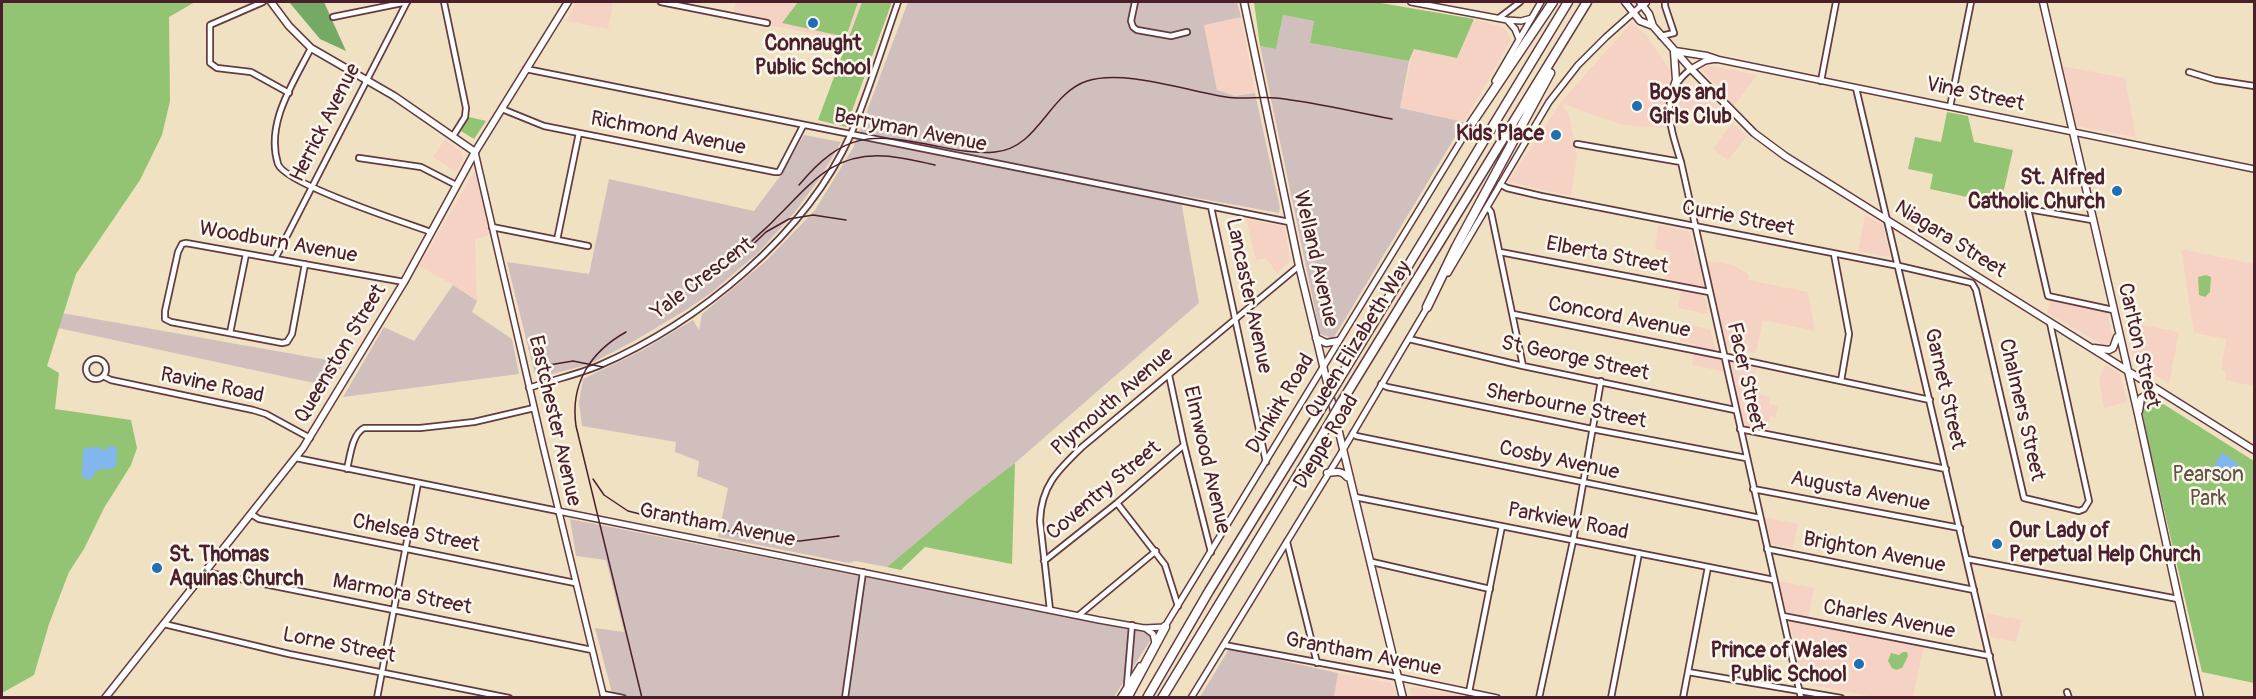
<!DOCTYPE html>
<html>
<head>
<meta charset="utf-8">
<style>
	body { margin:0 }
	#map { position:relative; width:2256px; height:699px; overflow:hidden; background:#f1e1c3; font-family:Pangolin,sans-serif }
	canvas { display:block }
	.frame { position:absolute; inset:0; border:3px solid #4a1f2b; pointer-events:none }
</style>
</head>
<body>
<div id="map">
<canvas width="2256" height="699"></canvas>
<div class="frame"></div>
</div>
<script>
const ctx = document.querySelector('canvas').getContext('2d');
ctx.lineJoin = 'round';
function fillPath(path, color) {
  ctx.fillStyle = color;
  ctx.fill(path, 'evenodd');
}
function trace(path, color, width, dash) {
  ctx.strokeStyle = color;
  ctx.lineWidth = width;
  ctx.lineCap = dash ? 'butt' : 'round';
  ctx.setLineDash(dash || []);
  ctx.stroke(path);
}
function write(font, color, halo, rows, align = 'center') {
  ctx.font = font + ' Pangolin,sans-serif';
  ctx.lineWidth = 5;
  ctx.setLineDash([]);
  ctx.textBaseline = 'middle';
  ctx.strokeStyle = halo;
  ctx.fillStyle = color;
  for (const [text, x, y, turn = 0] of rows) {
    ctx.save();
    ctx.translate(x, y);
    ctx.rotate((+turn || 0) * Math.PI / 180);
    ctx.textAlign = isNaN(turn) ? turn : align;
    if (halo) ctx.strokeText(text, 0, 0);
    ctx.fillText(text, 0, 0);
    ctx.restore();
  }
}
fillPath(new Path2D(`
	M577,2H613L608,29L566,21Z
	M736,2H862L848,40L773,26L770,20L734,12Z
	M1241,17L1255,93L1235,96L1217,90L1204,24Z
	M1474,19L1505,28L1511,40L1464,122L1400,108L1414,49L1457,58Z
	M1631,23L1646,35L1671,72L1665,111L1667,128L1622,125L1561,103L1569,115L1577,156L1571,196L1508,182L1561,102Z
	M1713,66L1757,75L1734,106L1702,70L1703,67Z
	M2062,66L2125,78L2136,137L2075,126Z
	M1688,82L1717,106L1704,121L1691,109L1676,130L1672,117L1676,101Z
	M1732,123L1747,136L1728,160L1713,149Z
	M445,139L461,152L464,158L456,172L433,157Z
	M474,172L478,179L491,234L475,240L477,301L453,285L419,266Z
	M1865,215L1883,225L1890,257L1858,251Z
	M1246,219L1285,227L1290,261L1277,273L1266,258L1256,260Z
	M1658,225L1690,232L1696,259L1734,265L1749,275L1748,280L1808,292L1815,331L1763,320L1756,353L1726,346L1714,291L1666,279L1671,253L1655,249Z
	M2181,249L2254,264V386L2225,380L2226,372L2221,370L2226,339L2194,333Z
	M1681,291L1705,296L1708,314L1678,308Z
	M2050,300L2107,312L2113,340L2105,346L2047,313Z
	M2124,321L2179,332L2169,384L2134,361Z
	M1683,324L1710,329L1718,359L1756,367L1754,393L1770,397L1769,404L1778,406L1776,417L1770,416L1769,429L1745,426L1731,373L1692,365L1695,344L1680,341Z
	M2105,365L2120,373L2127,402L2104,408L2099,379Z
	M1764,517L1798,524L1793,548L1771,544Z
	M1779,581L1814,588L1808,617L1786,612Z
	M1985,613L2021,620L2016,642L1991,637Z
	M1789,619L1924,645L1913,697H1874L1803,683Z
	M1338,673L1390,683L1394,687L1397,697L1334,698Z
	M1414,687L1469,697H1412L1410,688Z`), '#f6d2c4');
fillPath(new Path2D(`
	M908,2H1237L1241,17L1204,25L1217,90L1235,96L1255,93L1280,208L1279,213L1180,195L1199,303L1015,463L969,498L887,567L855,561L849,563L718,537L728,488L697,476L699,461L675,452L676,442L582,426L579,402L583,379L643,350L693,320L699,330L702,314L766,261L815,210L853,148Z
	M1283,15L1314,21L1310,43L1409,61L1400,108L1464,122L1333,339L1320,334L1260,46L1276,49Z
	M804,135L841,142L822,175L795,212L759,252L711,293L686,310L634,341L590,364L541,377L535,375L507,262L589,274L609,179L754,211L781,175Z
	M453,285L477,301L472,312L512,339L519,374L343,397L384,327L414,341Z
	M62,313L344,363L328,386L58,328Z
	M570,519L1143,632L1153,636L1114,697H613L595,628L624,632L606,560L576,556Z
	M1229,649L1338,673L1334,697H1200Z`), '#d1bfbe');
fillPath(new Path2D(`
	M2,2H195L169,17L170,101L162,135L140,180L76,274L47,366L59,373L55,409L131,420L137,448L131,465L104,508L84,549L69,572L49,624L34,675L2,693Z
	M798,2H858L846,37L782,23Z
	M862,2H892L846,127L818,120Z
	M1254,2H1375L1474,19L1457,58L1414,49L1409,61L1310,43L1314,21L1283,15L1276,49L1260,46Z
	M1947,112L1968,116L1974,142L2013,150L2002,198L1985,195L1986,201L1930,189L1933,174L1908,169L1915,137L1941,142Z
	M469,117L486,121L474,139L461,131Z
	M2206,275L2211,277L2210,292L2205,297L2199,295L2198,277Z
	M2149,395L2254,461V683L2202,672L2145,428L2141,400Z
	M1015,463L1012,564L925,547L901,570L887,567L969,498Z
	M1903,652H1907L1908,656L1902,668L1896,670L1892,668L1888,661L1891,653L1899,655Z`), '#92c474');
fillPath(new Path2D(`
	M289,2H324L346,51L320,39Z`), '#75aa66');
fillPath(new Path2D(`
	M109,446L117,447L116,466L112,469H99L90,479L86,480L81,474C85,464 80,457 85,448L98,447L104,451Z
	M2222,453L2239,464L2231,477L2214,466Z`), '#81b6ef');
const minor = new Path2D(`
	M263,2L210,25V63L217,68L251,72L289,93
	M444,2L466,108L465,117L453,136
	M661,2L767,23
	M1135,2L1131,21L1133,27L1137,30L1171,36L1187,32
	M333,17L407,2
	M1499,18L1520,2
	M1661,36L1674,33L1665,6V2
	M311,48C294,82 265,123 278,164C285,184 406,223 431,232
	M526,69L1289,222
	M1691,69C1657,94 1671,129 1681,162L1801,698
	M2189,72L2215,80L2254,86
	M1821,81L1836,2
	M1856,88L1999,698
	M1950,107L1971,2
	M502,109L544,126L775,172H779L803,126
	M1577,144L1681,162
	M359,158L421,167L456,185
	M1500,184L1507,188L1541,196L1899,266L1972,283L1976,290L2024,498L2079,511L2084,509L2089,501L2050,323
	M1211,207L1266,462
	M1487,207L1491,212L1523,366
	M2092,220L2028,209L2048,296L2113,310
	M492,227L588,246
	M557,240L579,133
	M1500,252L1709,292
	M1834,254L1849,334L1841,381
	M275,259L407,2
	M305,264L292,334L287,342L282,343L171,322L165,319V311L178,252L182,244L186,243L404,282
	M1513,314L1723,356L1930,400
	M230,333L246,254
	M1409,339L1523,366L1735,410
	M86 369a10 10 0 1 1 20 0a10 10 0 1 1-20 0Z
	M1169,375L1184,445L1211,552
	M103,376L111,380L253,410L266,414L310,438
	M1381,384L1387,387L1592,429L1746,458
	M529,388C552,380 576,375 598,366C698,323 806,235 851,134C869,91 883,45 898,2
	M1740,429L1946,469
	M1353,433L1356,436L1760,518
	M296,458L558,511
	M347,469C350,457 352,434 364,428H420L474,422L534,408
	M1753,489L1960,528
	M1355,497L1774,580
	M1117,503L1165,565L1178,606
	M251,514L259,519L575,583
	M1287,542L1317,663
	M1767,549L1974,590
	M1967,559L2178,599
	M1044,561L1117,503L1184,445
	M1372,562L1490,589
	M205,572L592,650
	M1050,610L1040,521C1041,486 1058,470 1082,447L1299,266
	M1079,615L1156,551
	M1783,616L1990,656
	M164,624L289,654L509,698
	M1224,645L1397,677
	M1688,672L1841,698
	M1127,685L1132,625
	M1469,692L1502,526
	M2067,692L2069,698
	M603,694L623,698
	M377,698L418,483
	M845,698L863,572
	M1539,698L1573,541L1601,381
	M1611,698L1639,553
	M1683,698L1708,567`);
const tertiary = new Path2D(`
	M1411,2L1507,20L1521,21L1532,18
	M1508,21L1515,29L1519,39
	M1691,69L1705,61L1716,59L2254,169
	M1495,81L1541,2
	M475,152L543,446L604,698
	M1448,273L1549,102L1578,65L1606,37L1642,5
	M558,511L1099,620L1144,628L1165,627
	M1145,628L1153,634L1155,643
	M1164,628L1470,126
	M1397,677L1497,698
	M1120,698L1140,666
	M1191,698L1343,450L1428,306`);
const secondary = new Path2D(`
	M271,2L289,26L311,48L394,96L475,152
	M1244,2L1299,266L1403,698
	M1625,2L1640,21L1653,26
	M1640,2L1649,14L1653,26L1691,69L1754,133L1785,156L2254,450
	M2043,2L2138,414L2200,698
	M1675,51L1707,56L1716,59
	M1673,89L1676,80L1674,52
	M1316,338L1326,343L1338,341
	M2094,348L2109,350L2113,348L2117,337
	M2139,411L2141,398L2157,390
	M1327,473C1336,472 1341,470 1347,477
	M105,698L303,448L404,282L475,152L568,2`);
const motorway = new Path2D(`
	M1642,5L1645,2
	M1469,127L1553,2
	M1427,307L1456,247L1550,73
	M1337,383L1568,2
	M1341,403L1587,2
	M1127,698L1165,627
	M1147,698L1209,591L1318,414
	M1162,698L1321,437`);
trace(minor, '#633c42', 8);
trace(tertiary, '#633c42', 8);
trace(secondary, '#633c42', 9);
trace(motorway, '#633c42', 11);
trace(minor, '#fff', 4.5);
trace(tertiary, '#fff', 5);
trace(secondary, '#fff', 6);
trace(motorway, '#fff', 8);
trace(new Path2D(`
	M799,185C844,131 872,133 936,146C956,150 975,154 995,152C1039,148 1048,94 1087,81C1124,69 1187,91 1226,97C1243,100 1259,96 1276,98C1315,102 1354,112 1392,119
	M752,241C760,233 769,226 776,218C810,185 831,153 884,156C901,157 918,161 935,165
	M720,270L746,251L766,232L789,219L813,215L846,220
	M626,332C590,352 570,384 576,426L642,698
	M537,367L573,361L603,367
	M593,479L604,495L628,511L652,517L783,541H800L839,536`), '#4a1f2b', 1.5);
const motorwayBridge = new Path2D(`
	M1318,414L1337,383
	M1321,437L1341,403`);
trace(motorwayBridge, '#633c42', 11, []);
trace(motorwayBridge, '#fff', 8);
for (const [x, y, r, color] of [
	[813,23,6,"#1f6fb2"],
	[1637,106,6,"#1f6fb2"],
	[1556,135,6,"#1f6fb2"],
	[2117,191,6,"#1f6fb2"],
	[1997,544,6,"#1f6fb2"],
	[157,568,6,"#1f6fb2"],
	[1859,664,6,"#1f6fb2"]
]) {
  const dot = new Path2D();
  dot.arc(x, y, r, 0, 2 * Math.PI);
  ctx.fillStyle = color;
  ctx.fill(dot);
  trace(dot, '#fbf7ec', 2);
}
write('bold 21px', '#4a1f2b', '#fbf7ec', [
	["Connaught",813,45,"center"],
	["Public School",813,69,"center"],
	["Boys and",1649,94],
	["Girls Club",1649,118],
	["Kids Place",1544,135,"right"],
	["St. Alfred",2105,179,"right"],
	["Catholic Church",2105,203,"right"],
	["Our Lady of",2009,532],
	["Perpetual Help Church",2009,556],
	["St. Thomas",169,556],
	["Aquinas Church",169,580],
	["Prince of Wales",1847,652,"right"],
	["Public School",1847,676,"right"]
], 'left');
write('21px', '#4a1f2b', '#fbf7ec', [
	["Vine Street",1975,95,12],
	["Herrick Avenue",326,123,-63],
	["Berryman Avenue",910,131,11],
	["Richmond Avenue",668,134,11],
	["Currie Street",1738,219,11],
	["Niagara Street",1950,240,32],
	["Woodburn Avenue",278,243,10],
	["Elberta Street",1607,256,11],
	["Welland Avenue",1315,259,77],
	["Yale Crescent",703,279,-37],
	["Lancaster Avenue",1248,296,78],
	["Concord Avenue",1619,318,11],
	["Queen Elizabeth Way",1359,340,-58],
	["Carlton Street",2138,346,77],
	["Queenston Street",341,354,-59],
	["St George Street",1575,359,12],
	["Facer Street",1745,377,77],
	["Ravine Road",212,386,12],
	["Garnet Street",1944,389,77],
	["Plymouth Avenue",1113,402,-41],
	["Dunkirk Road",1281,404,-59],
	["Sherbourne Street",1566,407,11],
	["Chalmers Street",2021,410,77],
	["Eastchester Avenue",554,421,77],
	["Dieppe Road",1327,442,-59],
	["Elmwood Avenue",1206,460,77],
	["Cosby Avenue",1559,461,12],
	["Coventry Street",1104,491,-40],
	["Augusta Avenue",1860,492,11],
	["Parkview Road",1568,522,11],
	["Grantham Avenue",717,526,11],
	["Chelsea Street",416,534,11],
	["Brighton Avenue",1874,553,11],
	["Marmora Street",402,595,11],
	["Charles Avenue",1889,620,11],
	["Lorne Street",339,646,11],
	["Grantham Avenue",1363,655,11]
]);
write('21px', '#605141', '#fbf7ec', [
	["Pearson",2208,476],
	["Park",2208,500]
]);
</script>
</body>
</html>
